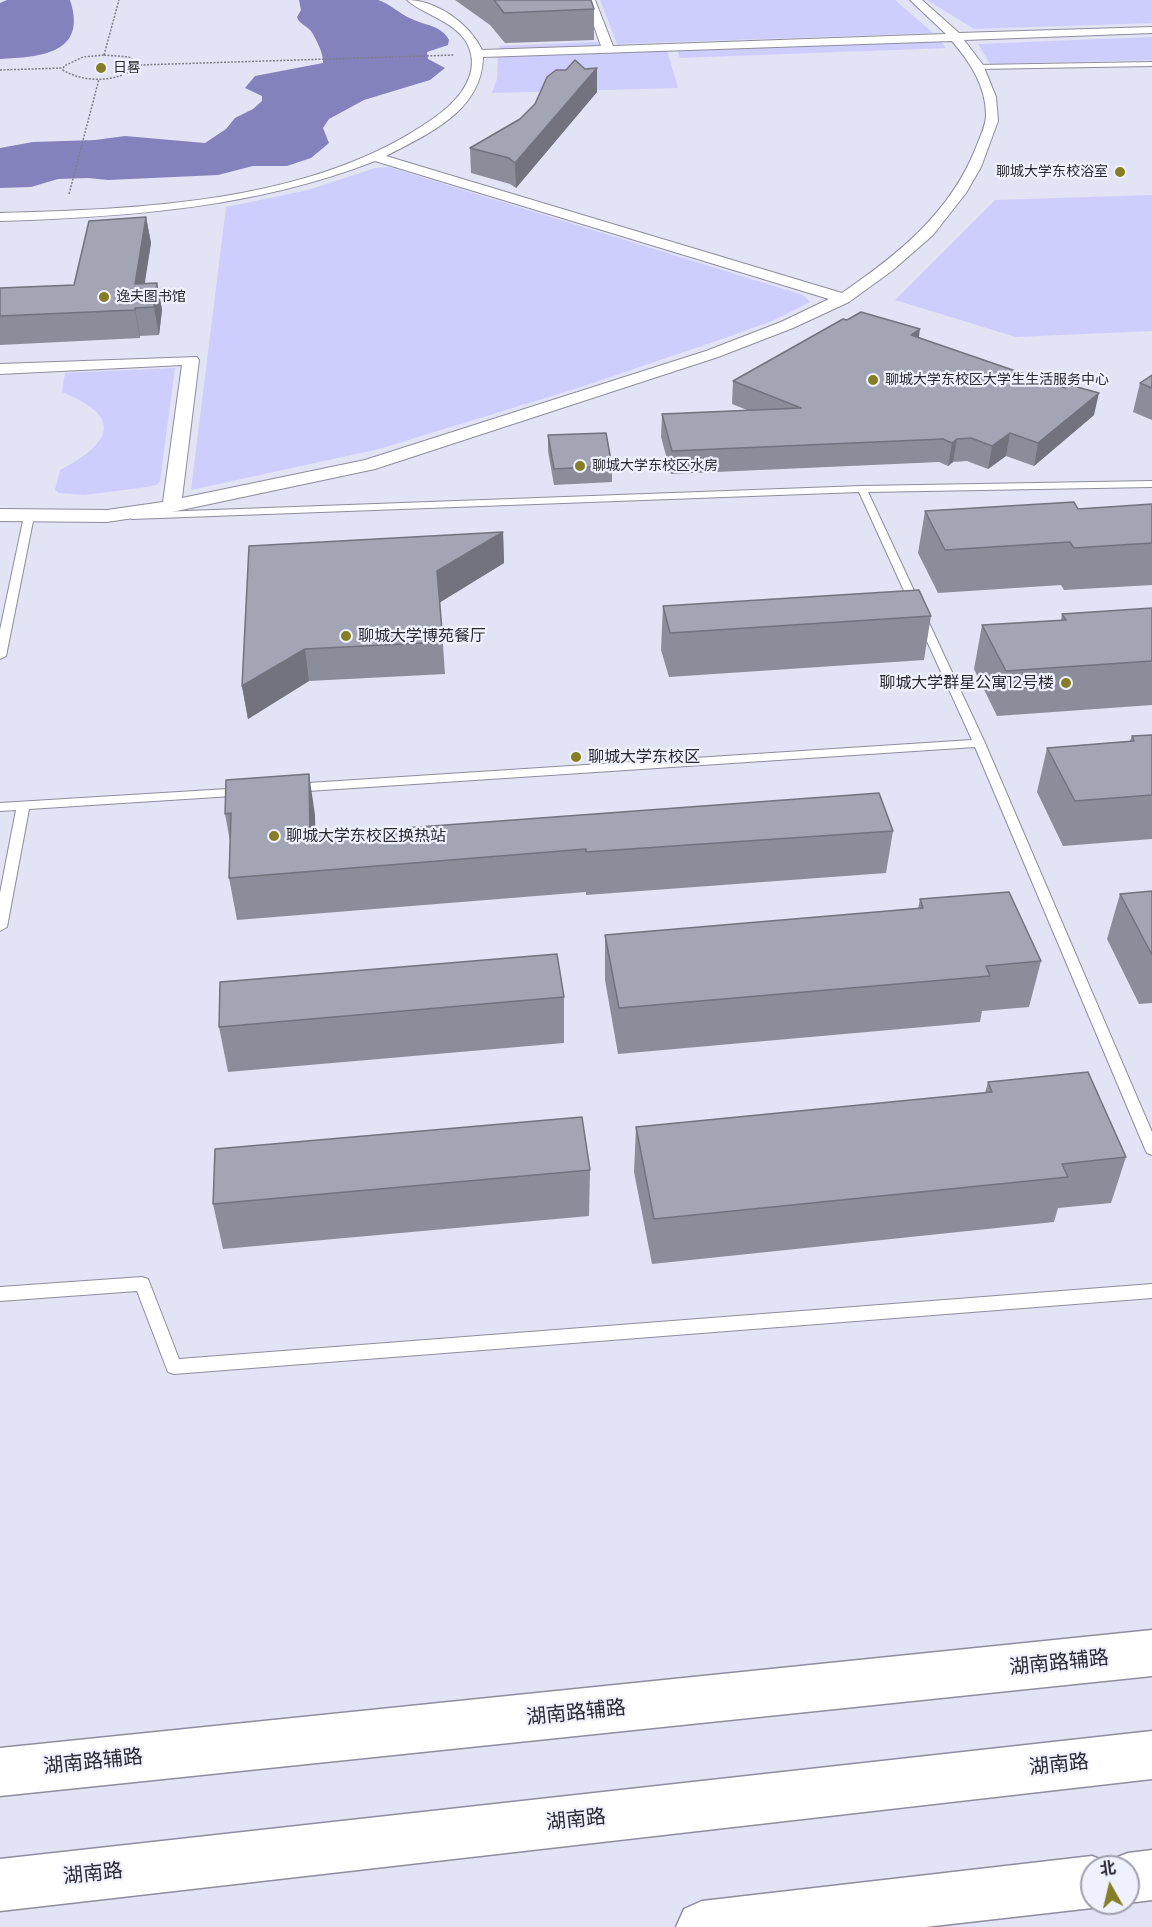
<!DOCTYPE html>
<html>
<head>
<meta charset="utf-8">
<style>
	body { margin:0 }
	#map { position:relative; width:1152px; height:1927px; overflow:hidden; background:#e2e3f4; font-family:Montserrat,"Noto Sans SC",sans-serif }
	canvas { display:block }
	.north { position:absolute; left:1080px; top:1855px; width:60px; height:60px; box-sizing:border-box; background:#f0f1ff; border:2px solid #a0a1ac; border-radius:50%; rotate:352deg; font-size:16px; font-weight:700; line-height:24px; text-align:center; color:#29292f }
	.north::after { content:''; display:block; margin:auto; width:21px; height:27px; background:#867e24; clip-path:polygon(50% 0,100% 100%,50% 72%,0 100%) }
</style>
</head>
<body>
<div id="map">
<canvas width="1152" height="1927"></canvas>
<div class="north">北</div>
</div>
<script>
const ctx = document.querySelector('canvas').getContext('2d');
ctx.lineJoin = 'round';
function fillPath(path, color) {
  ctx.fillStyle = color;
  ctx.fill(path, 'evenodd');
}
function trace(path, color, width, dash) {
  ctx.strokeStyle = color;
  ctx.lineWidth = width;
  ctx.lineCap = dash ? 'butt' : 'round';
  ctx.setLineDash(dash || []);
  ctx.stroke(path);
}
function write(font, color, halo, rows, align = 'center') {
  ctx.font = font + ' Montserrat,"Noto Sans SC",sans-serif';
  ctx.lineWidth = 4.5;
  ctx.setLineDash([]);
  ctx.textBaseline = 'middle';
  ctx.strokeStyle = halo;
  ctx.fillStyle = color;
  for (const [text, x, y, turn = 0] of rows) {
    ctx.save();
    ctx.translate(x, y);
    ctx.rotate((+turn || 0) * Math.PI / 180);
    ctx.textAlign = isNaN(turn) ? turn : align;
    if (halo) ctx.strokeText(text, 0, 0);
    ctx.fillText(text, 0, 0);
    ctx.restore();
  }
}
fillPath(new Path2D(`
	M600,0H895L933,33L617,44Z
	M927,0H1152V23L974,29Z
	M1152,37V60L990,64L978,44Z
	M940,40L946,48L680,58L677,50Z
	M598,42L600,47L501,51L499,46Z
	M667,50L678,88L492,93L497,79L498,56Z
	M389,167L803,295L810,302L772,321L725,338L581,387L379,449L191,490L226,207L308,190L375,168Z
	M1152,195V331L1016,337L895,300L995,200Z
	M175,368L160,481L156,485L147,487L85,495L59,493L55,490L60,470C112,443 124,417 62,392L65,373Z`), '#cdcefd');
fillPath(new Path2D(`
	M7,0H70C88,54 40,57 0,59V3Z
	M299,0H378C391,4 399,14 412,19C426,26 441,25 449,40L448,45L427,52L428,59L445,68L430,80L364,100L329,119L323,128L329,143L311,158L287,166H253L218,175L108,180L88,178L58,179L31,187L0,188V148L33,142L95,140L125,136L205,143L226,129L235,118L253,109L262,101V96L245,88L255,76L323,63C324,54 316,39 311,31C306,25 300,25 297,17L301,10Z`), '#8382bd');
const lane = new Path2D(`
	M1152,62V66L978,69L975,67L978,65Z
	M1152,481V487L868,492L985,743L1152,1132V1155L1147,1153L1145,1149L975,747L293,792L287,788L293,784L972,740L859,492L132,519L127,516L132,513L862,486Z
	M29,513L34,516L6,656L0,659V630L24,516Z
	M244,788L250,792L248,795L29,809L7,927L0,931V893L16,810L0,811V803Z
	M142,1277L148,1279L150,1284L179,1359L1152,1284V1298L174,1374L168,1372L166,1367L137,1291L0,1301V1287Z`);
const street = new Path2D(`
	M407,0C436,0 469,23 482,50L601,46L585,0H595L613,46L946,34L910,0H922L959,33L1152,27V33L964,40L983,65L996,97L998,121L981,167L966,193L933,235L893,270L849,302L793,328L718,357L375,469L172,512L107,522L0,521V509L107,510L163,502L182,365L0,374V364L197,357L199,360L182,498L365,460L706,351L781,322L829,299L375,161C254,208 128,217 0,221V213C141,209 312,203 431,120C452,106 477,82 471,54C465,23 424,16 407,0ZM952,41C970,62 986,86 986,115C986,126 979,139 975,150C949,214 897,255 842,293L386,156C428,134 482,111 483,57Z`);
const secondary = new Path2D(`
	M1152,1630V1676L0,1796V1748Z`);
const primary = new Path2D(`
	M1152,1731V1779L0,1911V1859Z
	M1152,1850V1900L1128,1903H1127L1128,1867H1092V1903H1103L1092,1908L925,1927H676L684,1909L702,1901L1092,1856L1109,1863L1110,1860L1128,1853Z`);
trace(lane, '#8d8d9d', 2);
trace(street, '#8d8d9d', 2);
trace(secondary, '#8d8d9d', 3);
trace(primary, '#8d8d9d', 3);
trace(new Path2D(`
	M104,55L129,57L140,65C120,82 85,84 63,70L64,66L83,57Z
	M104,55L119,0
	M140,65L454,55
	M0,70L63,68
	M69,194L99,79`), '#7e7e89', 1.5, [2, 1.5]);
fillPath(lane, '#fff');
fillPath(street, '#fff');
fillPath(secondary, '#fff');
fillPath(primary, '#fff');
fillPath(new Path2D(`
	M455,0H591L594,9V40L505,43L490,25Z
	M597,68V92L516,188L510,184L471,173L470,148L520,119L585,69Z
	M146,217L151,243L144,283H157L162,310L159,335L140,336V338L0,345V288L74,285Z
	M919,337L1094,415L1034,466L1006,456L988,469L967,461L953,462L948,466L939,462L671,474L661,437L662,414L747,410L732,404L733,381Z
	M1152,375V420L1133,412L1140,383Z
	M548,435L612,466V482L554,485L548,451Z
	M1152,504V585L1064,590L1061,585L938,593L918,553L925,511L1078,509Z
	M503,532L504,563L440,602L445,674L309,681L248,719L242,686Z
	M663,606L931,616L924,660L669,677L661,650Z
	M1152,608V705L997,716L974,669L982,625L1061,620L1062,614Z
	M1152,735V839L1063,846L1037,792L1047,748L1130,741L1132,736Z
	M226,780L315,815V834L893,831L886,873L586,895V892L237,920L229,878L230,841L225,814Z
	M1152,891V1003L1139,1004L1107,939L1120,894Z
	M920,899L1041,961L1029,1007L982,1011L980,1022L618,1054L605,980V935L918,909Z
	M564,997V1043L228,1072L219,1027Z
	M988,1082L1126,1157L1111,1203L1058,1208L1054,1222L652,1264L634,1172L636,1127L985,1093Z
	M590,1170L589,1216L223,1249L213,1204Z`), '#8c8d9b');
fillPath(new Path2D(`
	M597,68V92L516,188L515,163Z
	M146,217L151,243L141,308L135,284Z
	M157,283L162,310L159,335L154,307Z
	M135,308L140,336V338L135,310Z
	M920,329L917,351L911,335Z
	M1099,393L1094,415L1034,466L1038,443Z
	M1010,433L1006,456L988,469L992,446Z
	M957,439L953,462L948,466L952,443Z
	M503,532L504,563L439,603L437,571Z
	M305,649L309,681L248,719L242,686Z
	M309,774L315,815L316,871L310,835Z`), '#72737e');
const building = new Path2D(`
	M494,0H591L594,9L504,13Z
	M575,60L585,69L597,68L515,163L509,158L470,148L520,119L535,104L547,77L556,70H566Z
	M146,217L135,284L157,283L154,307L135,308V310L0,316V288L74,285L89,221Z
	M861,312L920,329L911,335L1065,388L1070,385L1099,393L1038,443L1010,433L992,446L971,438L957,439L952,443L943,439L672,451L662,414L801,408L733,381L843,319L847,320Z
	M1152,375V388L1140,383Z
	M606,433L612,466L554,469L548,435Z
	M1074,502L1078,509L1152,504V543L1074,548L1070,542L945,550L925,511Z
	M503,532L437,571L443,642L305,649L242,686L249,546Z
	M919,590L931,616L670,633L663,606Z
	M1152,608V661L1006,671L982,625L1066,620L1062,614Z
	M1152,735V795L1075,801L1047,748L1134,741L1132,736Z
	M309,774L310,835L879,793L893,831L586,852V849L229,878L231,813L225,814L226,780Z
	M1152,891V955L1120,894Z
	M1009,892L1041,961L986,966L990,976L619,1008L605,935L923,908L920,899Z
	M557,954L564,997L219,1027L220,982Z
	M1088,1072L1126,1157L1062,1164L1068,1177L654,1219L636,1127L992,1092L988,1082Z
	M582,1117L590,1170L213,1204L215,1149Z`);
fillPath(building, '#a3a4b4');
trace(building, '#72737e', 1.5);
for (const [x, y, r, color] of [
	[101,68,6,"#867e24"],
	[1120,172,6,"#867e24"],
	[104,297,6,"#867e24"],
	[873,380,6,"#867e24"],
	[580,466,6,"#867e24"],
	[346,636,6,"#867e24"],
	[1066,683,6,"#867e24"],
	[576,757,6,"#867e24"],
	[274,836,6,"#867e24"]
]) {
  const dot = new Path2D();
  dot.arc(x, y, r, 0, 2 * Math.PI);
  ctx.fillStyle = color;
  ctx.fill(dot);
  trace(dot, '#f0f1ff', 2);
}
write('14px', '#29292f', '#f0f1ff', [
	["日晷",113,68],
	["聊城大学东校浴室",1108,172,"right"],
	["逸夫图书馆",116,297],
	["聊城大学东校区大学生生活服务中心",885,380],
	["聊城大学东校区水房",592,466]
], 'left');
write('16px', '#29292f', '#f0f1ff', [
	["聊城大学博苑餐厅",358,636],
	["聊城大学群星公寓12号楼",1054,683,"right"],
	["聊城大学东校区",588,757],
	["聊城大学东校区换热站",286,836]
], 'left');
write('20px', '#29292f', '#f0f1ff', [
	["湖南路辅路",1059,1663,-6],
	["湖南路辅路",576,1713,-6],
	["湖南路辅路",93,1762,-6],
	["湖南路",1059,1765,-6],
	["湖南路",576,1820,-6],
	["湖南路",93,1874,-6]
]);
</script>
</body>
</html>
